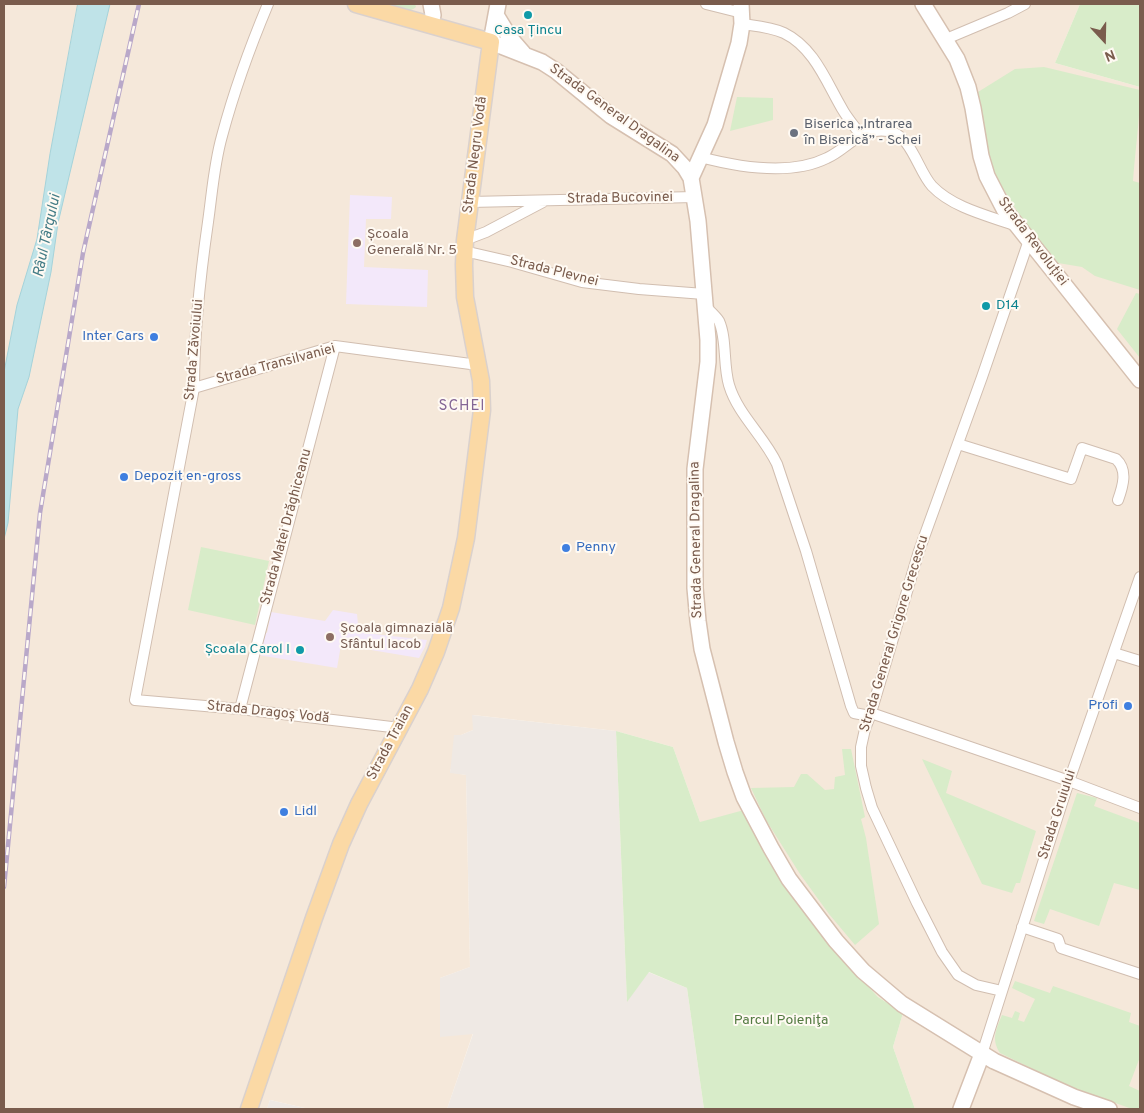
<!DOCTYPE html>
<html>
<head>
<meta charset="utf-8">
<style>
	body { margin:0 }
	#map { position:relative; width:1144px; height:1113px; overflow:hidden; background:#fdf6ec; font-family:Overpass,sans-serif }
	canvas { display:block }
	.frame { position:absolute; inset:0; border:5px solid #7a5c4d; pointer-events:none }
	.north { position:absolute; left:1079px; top:15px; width:50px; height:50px; -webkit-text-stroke:4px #fffaf3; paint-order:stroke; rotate:159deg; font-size:14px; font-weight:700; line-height:20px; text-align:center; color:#7a5c4d }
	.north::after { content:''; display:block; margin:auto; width:18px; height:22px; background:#7a5c4d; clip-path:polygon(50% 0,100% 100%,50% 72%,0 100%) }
</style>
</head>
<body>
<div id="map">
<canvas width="1144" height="1113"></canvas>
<div class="frame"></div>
<div class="north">N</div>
</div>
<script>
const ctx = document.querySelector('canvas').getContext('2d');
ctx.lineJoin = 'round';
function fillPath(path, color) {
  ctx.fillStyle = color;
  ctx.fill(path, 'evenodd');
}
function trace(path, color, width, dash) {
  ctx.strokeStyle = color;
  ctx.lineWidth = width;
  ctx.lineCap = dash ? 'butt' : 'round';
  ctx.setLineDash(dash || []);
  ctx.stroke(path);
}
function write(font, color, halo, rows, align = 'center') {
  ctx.font = font + ' Overpass,sans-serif';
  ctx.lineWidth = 4;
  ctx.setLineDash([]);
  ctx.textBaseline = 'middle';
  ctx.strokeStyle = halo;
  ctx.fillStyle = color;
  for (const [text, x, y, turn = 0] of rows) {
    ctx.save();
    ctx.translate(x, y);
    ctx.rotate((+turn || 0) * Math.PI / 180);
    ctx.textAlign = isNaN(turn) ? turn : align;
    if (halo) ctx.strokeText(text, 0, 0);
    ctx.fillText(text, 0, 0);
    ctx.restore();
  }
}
fillPath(new Path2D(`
	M4,4H1080L1055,63L1140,87V1109H915L893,1047L903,1013L878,997L820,934L781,877L700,822L673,747L616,731L473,715V730L461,735L450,772L466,775L470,967L440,978L473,1033L447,1109H309L270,1100L267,1109H4Z`), '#f5e8da');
fillPath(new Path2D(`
	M472,715L616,731L627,1001L648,972L687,988L704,1109H447L473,1034L440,1037V978L470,967L466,775L450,773L454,735H461L473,730Z
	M270,1100L309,1109H267Z`), '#efe9e4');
fillPath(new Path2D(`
	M350,195L392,197L391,219H366L364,267L428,270L427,307L346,304Z
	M333,610L357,614L358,624L365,633L427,640L425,647L419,658L341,645L337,668L258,655L263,632L267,633L271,612L325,621Z`), '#f3e8fa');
fillPath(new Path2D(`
	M383,4H415L416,7C408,15 393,6 383,4Z
	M1080,4H1140V87L1055,63Z
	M1044,67L1140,90C1140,120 1135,150 1133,181L1140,183V290L1095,276L1082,267L1058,263L1022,219L992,171L978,92L1015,69Z
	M737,97L773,98V120L730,131Z
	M1136,293L1140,294V358L1117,329Z
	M201,547L269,561L255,625L188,610Z
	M616,731L673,747L700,822L744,810L781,877L820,934L878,997L903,1013L893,1047L915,1109H704L687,988L649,972L627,1002Z
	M842,749H851L865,817L861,819L866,838L879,924L855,945L829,914L800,874L766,820L751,788L794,787L801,774H807L825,790L834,789L835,777L845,775Z
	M922,759L952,771L946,793L1036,831L1020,883H1016L1012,893L982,884Z
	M1077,793L1097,798L1094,806L1140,823V890L1114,883L1099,926L1050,909L1044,924L1034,921Z
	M1015,981L1050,993L1053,986L1131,1013L1129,1022L1140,1026V1057L1129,1086L1140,1091V1109H1132L1066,1085L1000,1053C991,1039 996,1030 1002,1015L1012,1018L1015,1011L1020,1013L1018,1020L1024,1022L1035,999L1012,988Z`), '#d8ecc9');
const water = new Path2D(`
	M78,4H110L58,223L51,272L29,377L18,409L8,523L4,539V372L17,305L37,239L50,154Z`);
fillPath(water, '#bfe3e8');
trace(water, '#a5d3da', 1);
const street = new Path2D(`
	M268,4C250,47 234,91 222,136C214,164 212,194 208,222C200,277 194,333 194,388L135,700L240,709L400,728
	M706,4L742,13
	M742,24C756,26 771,27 784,33C815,48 827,84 844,112C849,120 855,127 860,134
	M946,39L1008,13L1025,4
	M700,157C738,167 791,176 827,158C849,148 859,127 888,131C911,134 918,171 932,186C953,208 989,216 1017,226
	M470,202L695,197
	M465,240L486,232L543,202
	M464,251L512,262L582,282L639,289L704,294
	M706,307C710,311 716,316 719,321C727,339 723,365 729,385C738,415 764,436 777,464L806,551L851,706L854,713L870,716
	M194,388L335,346L478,365
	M958,444L1071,479L1082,448L1116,459C1128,470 1123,486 1118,500
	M1114,653L1140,661
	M240,709L335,346
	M871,713L1069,781L1140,808
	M1022,927L1058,939L1061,948L1140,974
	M1002,991L976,985L958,975L942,952L917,903L872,808L866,788L861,766V747L865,729L870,716L919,551L982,377L1029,240
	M982,1054L1069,781L1140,577`);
const secondary = new Path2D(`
	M431,4L433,15L431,25
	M498,4L491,42L542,62L556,71L611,116L672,154L685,168L691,178L698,221L708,340V362L695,469V588L698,621L702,649L726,742L735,772L744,797L771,848L789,879L836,941L863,971L902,1004L994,1061L1074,1097L1109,1109
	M923,4L957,59L968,87L973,108L981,156L987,176L1004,209L1140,380
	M496,15L510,38L523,53
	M691,178L715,125L739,43L742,24L741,4
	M961,1109L982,1054`);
const primary = new Path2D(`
	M249,1109L314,918L341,844L359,804L420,689L436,652L451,608L466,538L482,410L481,381L465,297L464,265L465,240L491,42L356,4`);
trace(street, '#d1beb0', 12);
trace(secondary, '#d6c0b0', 18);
trace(primary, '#dad1cd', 19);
trace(street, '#fff', 10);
trace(secondary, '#fff', 15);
trace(primary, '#fbd9a5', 16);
const rail = new Path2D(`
	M4,887L40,513L83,253L139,4`);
trace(rail, '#b9a8c9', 4.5);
trace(rail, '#fffaf3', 2.5, [8]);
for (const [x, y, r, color] of [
	[528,15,5,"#0f9aa8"],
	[794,133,5,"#6b7280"],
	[357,243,5,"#8d6e63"],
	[986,306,5,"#0f9aa8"],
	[154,337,5,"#3f7fe0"],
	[124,477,5,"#3f7fe0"],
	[566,548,5,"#3f7fe0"],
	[330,637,5,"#8d6e63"],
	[300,650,5,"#0f9aa8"],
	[1128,706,5,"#3f7fe0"],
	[284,812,5,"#3f7fe0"]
]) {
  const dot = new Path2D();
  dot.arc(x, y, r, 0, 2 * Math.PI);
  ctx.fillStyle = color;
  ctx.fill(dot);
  trace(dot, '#fffaf3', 2);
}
write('14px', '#0d838f', '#fffaf3', [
	["Casa Țincu",528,31],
	["D14",996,306,"left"],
	["Școala Carol I",290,650,"right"]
]);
write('14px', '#7a5c4d', '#fffaf3', [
	["Strada General Dragalina",614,114,36],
	["Strada Negru Vodă",476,155,-83],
	["Strada Bucovinei",620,199,-1],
	["Strada Revoluției",1032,242,53],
	["Strada Plevnei",554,272,14],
	["Strada Zăvoiului",195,350,-85],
	["Strada Transilvaniei",276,365,-15],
	["Strada Matei Drăghiceanu",287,527,-75],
	["Strada General Dragalina",697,540,-91],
	["Strada General Grigore Grecescu",895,634,-73],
	["Strada Dragoș Vodă",268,713,6],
	["Strada Traian",391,743,-62],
	["Strada Gruiului",1058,815,-72]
]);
write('14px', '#5b616d', '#fffaf3', [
	["Biserica „Intrarea",804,125],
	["în Biserică” - Schei",804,141]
], 'left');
write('14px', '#785e54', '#fffaf3', [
	["Școala",367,235],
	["Generală Nr. 5",367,251],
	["Şcoala gimnazială",340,629],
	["Sfântul Iacob",340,645]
], 'left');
write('14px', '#366cbe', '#fffaf3', [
	["Inter Cars",144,337,"right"],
	["Depozit en-gross",134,477],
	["Penny",576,548],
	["Profi",1118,706,"right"],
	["Lidl",294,812]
], 'left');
write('14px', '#537a41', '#fffaf3', [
	["Parcul Poieniţa",781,1021]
]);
write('italic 15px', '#437c86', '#fffaf3', [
	["Râul Târgului",48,236,-78]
]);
ctx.letterSpacing = '1px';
write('15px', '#846695', '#fffaf3', [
	["SCHEI",462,407]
]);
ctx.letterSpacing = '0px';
</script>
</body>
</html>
